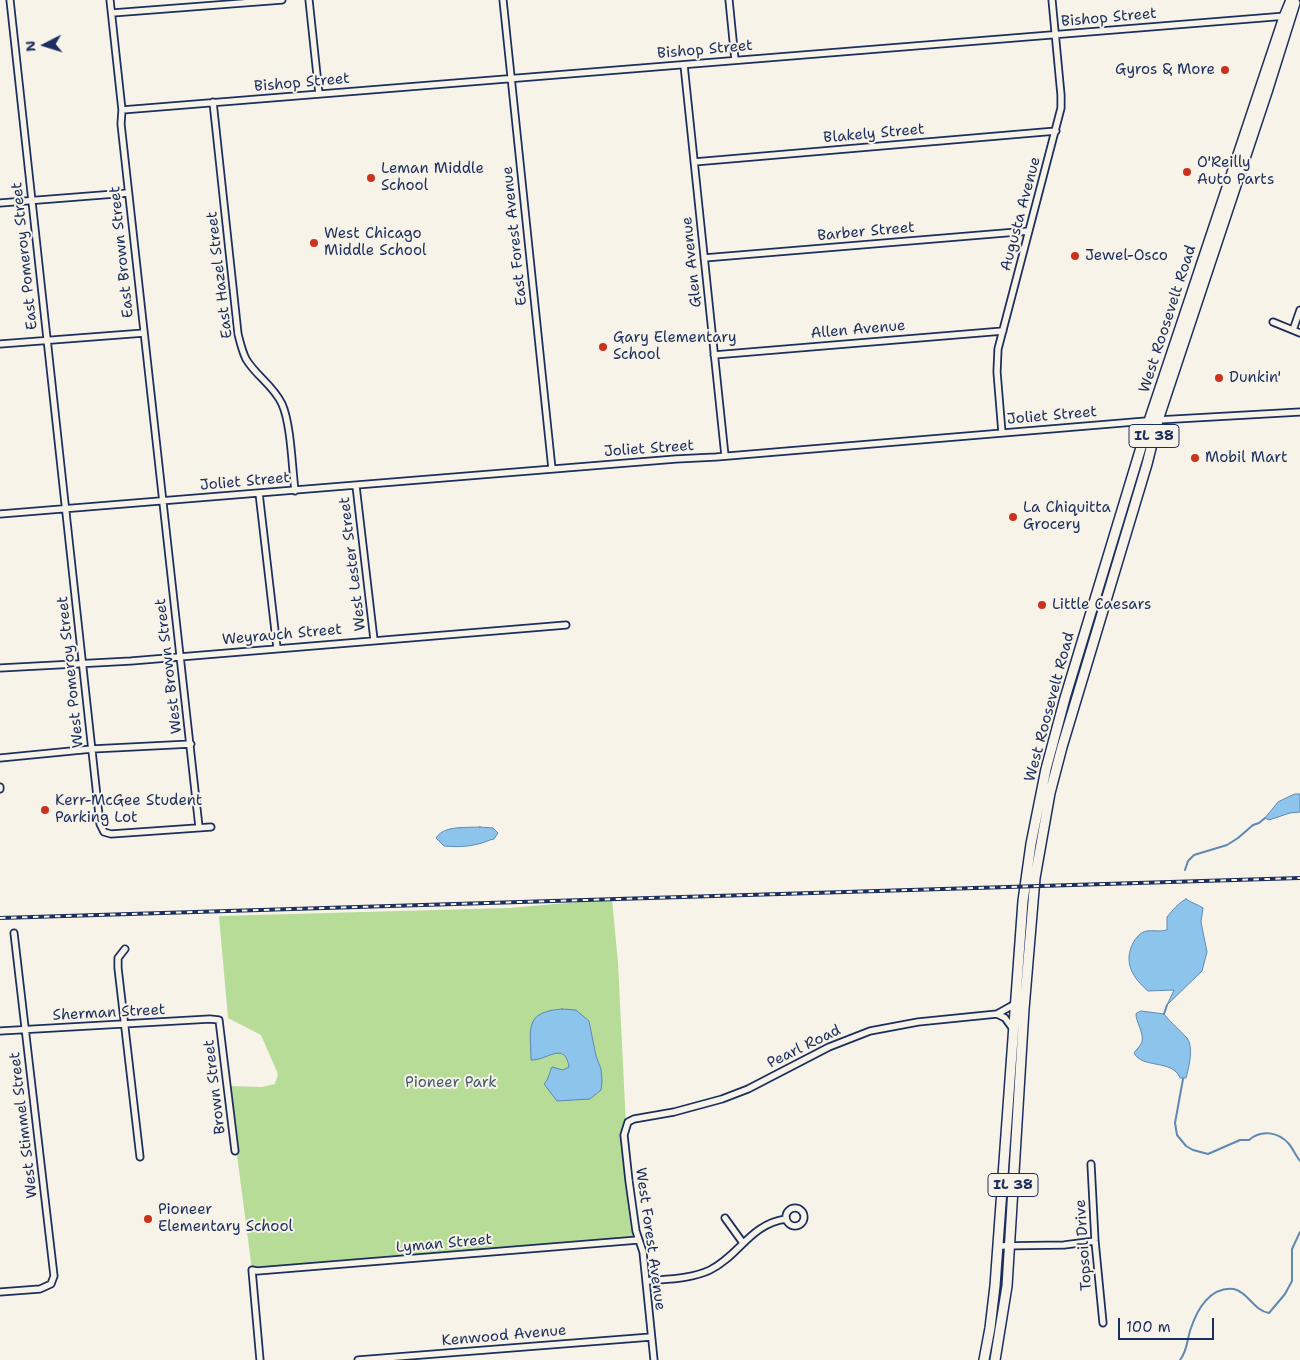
<!DOCTYPE html>
<html>
<head>
<meta charset="utf-8">
<style>
	body { margin:0 }
	#map { position:relative; width:1300px; height:1360px; overflow:hidden; background:#f7f3e8; font-family:"Shantell Sans",sans-serif }
	canvas { display:block }
	.north { position:absolute; left:20px; top:20px; width:50px; height:50px; -webkit-text-stroke:4px #f7f3e8; paint-order:stroke; rotate:265deg; font-size:14px; font-weight:700; line-height:20px; text-align:center; color:#1b2f5e }
	.north::after { content:''; display:block; margin:auto; width:18px; height:22px; background:#1b2f5e; clip-path:polygon(50% 0,100% 100%,50% 72%,0 100%) }
	.scale { position:absolute; left:1118px; top:1318px; width:96px; height:22px; box-sizing:border-box; border:2px solid #1b2f5e; border-top:0; padding-left:6px; font-size:15px; line-height:18px; white-space:nowrap; color:#1b2f5e; -webkit-text-stroke:4px #f7f3e8; paint-order:stroke }
</style>
</head>
<body>
<div id="map">
<canvas width="1300" height="1360"></canvas>
<div class="north">N</div>
<div class="scale">100 m</div>
</div>
<script>
const ctx = document.querySelector('canvas').getContext('2d');
ctx.lineJoin = 'round';
function fillPath(path, color) {
  ctx.fillStyle = color;
  ctx.fill(path, 'evenodd');
}
function trace(path, color, width, dash) {
  ctx.strokeStyle = color;
  ctx.lineWidth = width;
  ctx.lineCap = dash ? 'butt' : 'round';
  ctx.setLineDash(dash || []);
  ctx.stroke(path);
}
function write(font, color, halo, rows, align = 'center') {
  ctx.font = font + ' "Shantell Sans",sans-serif';
  ctx.lineWidth = 4;
  ctx.setLineDash([]);
  ctx.textBaseline = 'middle';
  ctx.strokeStyle = halo;
  ctx.fillStyle = color;
  for (const [text, x, y, turn = 0] of rows) {
    ctx.save();
    ctx.translate(x, y);
    ctx.rotate((+turn || 0) * Math.PI / 180);
    ctx.textAlign = isNaN(turn) ? turn : align;
    if (halo) ctx.strokeText(text, 0, 0);
    ctx.fillText(text, 0, 0);
    ctx.restore();
  }
}
fillPath(new Path2D(`
	M612,899L618,963L626,1126L638,1240L252,1270L228,1086L262,1087L275,1084L278,1074L261,1035L228,1018L219,916L509,908Z`), '#b6dc97');
const water = new Path2D(`
	M1295,794H1300V812L1290,813L1269,820L1265,818L1278,802Z
	M480,827L493,828L498,833L494,839C488,840 484,843 478,844C467,847 456,847 444,846L436,838C444,825 466,828 480,827Z
	M1186,899C1191,903 1197,904 1203,908L1201,922L1207,952L1202,971L1167,1005L1174,990L1148,991C1133,978 1123,963 1133,943C1136,938 1140,932 1147,931C1153,930 1159,932 1167,930V917C1173,910 1178,903 1186,899Z
	M562,1009L576,1010L589,1021L596,1056L601,1069L602,1081L601,1090L590,1099L557,1101L544,1084C549,1079 549,1073 552,1067L563,1070L569,1067C565,1040 546,1061 531,1060C531,1029 523,1012 562,1009Z
	M1141,1011L1164,1014C1171,1023 1179,1029 1187,1038C1194,1047 1189,1067 1186,1078H1180C1173,1059 1142,1069 1134,1053C1136,1050 1141,1045 1142,1042C1144,1032 1136,1023 1136,1014Z`);
fillPath(water, '#8dc4eb');
trace(water, '#5f88b3', 1);
trace(new Path2D(`
	M1185,870L1188,861L1194,855L1227,845L1238,838L1253,825L1259,823L1265,818
	M1164,1014L1167,1005
	M1183,1079L1175,1123L1177,1135L1186,1146L1193,1150L1208,1154L1240,1140H1249C1261,1129 1279,1132 1289,1144C1293,1149 1296,1156 1300,1161
	M1180,1360C1188,1350 1187,1338 1191,1328C1197,1310 1210,1286 1234,1289C1248,1292 1254,1311 1269,1313L1285,1294L1292,1281V1249L1300,1232`), '#5f88b3', 2);
const street = new Path2D(`
	M10,0L100,824L104,832L111,834L211,827
	M110,0L122,110L121,124L199,827
	M309,0L319,94
	M503,0L552,469
	M729,0L735,60
	M112,13L282,0
	M684,65L725,456
	M213,102L238,334C240,342 242,351 246,359C256,376 273,385 282,404C291,424 292,467 295,491
	M122,110L1286,16
	M694,162L1056,131
	M0,203L128,193
	M704,258L1029,231
	M1273,322L1300,333
	M1293,330L1300,310
	M0,344L144,333
	M714,355L1003,331
	M1002,433L997,372L998,349L1061,108V95L1052,0
	M356,486L374,640
	M259,493L277,648
	M0,514L676,459L716,457L1158,420L1300,412
	M0,668L131,661L566,625
	M0,758L92,749L191,744
	M0,787V789
	M125,949L118,958V968L140,1157
	M997,1014L1005,1018L1013,1029
	M0,1031L210,1019L219,1020L235,1151
	M1091,1164L1095,1241L1103,1323
	M786 1217a9 9 0 1 1 18 0a9 9 0 1 1-18 0Z
	M725,1218L743,1243
	M998,1246L1064,1245L1095,1241
	M646,1281C667,1279 691,1279 710,1270C740,1255 750,1224 786,1219
	M0,1292L40,1289L51,1284L54,1276L14,933
	M260,1360L252,1270L257,1271L638,1240
	M358,1360L651,1337
	M654,1360L643,1252L636,1231L629,1181L624,1135L628,1122L634,1119L674,1112L722,1099L748,1089L829,1047L870,1031L918,1022L997,1014L1015,1004`);
const primary = new Path2D(`
	M984,1360L990,1328L995,1286L1023,901L1031,844L1046,769L1065,698L1149,421L1284,17L1291,0
	M995,1360L1007,1286L1024,1009L1035,878L1050,793L1062,747L1147,464L1158,420L1267,92L1295,3`);
trace(street, '#1b2f5e', 9);
trace(primary, '#1b2f5e', 12);
trace(street, '#f7f3e8', 5.5);
trace(primary, '#f7f3e8', 9);
const rail = new Path2D(`
	M0,918L1300,878`);
trace(rail, '#1b2f5e', 4);
trace(rail, '#f7f3e8', 2, [5.5]);
for (const [x, y, r, color] of [
	[1225,70,5,"#c8321e"],
	[1187,172,5,"#c8321e"],
	[371,178,5,"#c8321e"],
	[314,243,5,"#c8321e"],
	[1075,256,5,"#c8321e"],
	[603,347,5,"#c8321e"],
	[1219,378,5,"#c8321e"],
	[1195,458,5,"#c8321e"],
	[1013,517,5,"#c8321e"],
	[1042,605,5,"#c8321e"],
	[45,810,5,"#c8321e"],
	[148,1219,5,"#c8321e"]
]) {
  const dot = new Path2D();
  dot.arc(x, y, r, 0, 2 * Math.PI);
  ctx.fillStyle = color;
  ctx.fill(dot);
  trace(dot, '#f7f3e8', 2);
}
for (const [x, y, w] of [
	[1154,436,50],
	[1013,1185,50]
]) {
  const box = new Path2D();
  box.roundRect(x - w / 2, y - 11.5, w, 23, 4);
  ctx.fillStyle = '#f7f3e8';
  ctx.fill(box);
  trace(box, '#1b2f5e', 1);
}
write('bold 14px', '#1b2f5e', null, [
	["IL 38",1154,436],
	["IL 38",1013,1185]
]);
write('15px', '#1b2f5e', '#f7f3e8', [
	["Bishop Street",1109,18,-5],
	["Bishop Street",705,50,-5],
	["Bishop Street",302,83,-5],
	["Blakely Street",874,134,-5],
	["Augusta Avenue",1021,214,-75],
	["Barber Street",866,232,-5],
	["East Forest Avenue",515,236,-96],
	["East Brown Street",122,252,-96],
	["East Pomeroy Street",25,256,-96],
	["Glen Avenue",692,262,-96],
	["East Hazel Street",220,275,-97],
	["West Roosevelt Road",1168,319,-72],
	["Allen Avenue",858,330,-5],
	["Joliet Street",1052,416,-5],
	["Joliet Street",649,449,-4],
	["Joliet Street",245,482,-5],
	["West Lester Street",353,564,-97],
	["Weyrauch Street",282,635,-5],
	["West Brown Street",169,666,-97],
	["West Pomeroy Street",71,672,-96],
	["West Roosevelt Road",1050,707,-75],
	["Sherman Street",109,1013,-3],
	["Pearl Road",804,1047,-26],
	["Brown Street",215,1087,-97],
	["West Stimmel Street",24,1125,-97],
	["West Forest Avenue",650,1239,82],
	["Lyman Street",444,1244,-5],
	["Topsoil Drive",1084,1245,-94],
	["Kenwood Avenue",504,1336,-5]
]);
write('15px', '#1b2f5e', '#f7f3e8', [
	["Gyros & More",1215,70,"right"],
	["O'Reilly",1197,163],
	["Auto Parts",1197,180],
	["Leman Middle",381,169],
	["School",381,186],
	["West Chicago",324,234],
	["Middle School",324,251],
	["Jewel-Osco",1085,256],
	["Gary Elementary",613,338],
	["School",613,355],
	["Dunkin'",1229,378],
	["Mobil Mart",1205,458],
	["La Chiquitta",1023,508],
	["Grocery",1023,525],
	["Little Caesars",1052,605],
	["Kerr-McGee Student",55,801],
	["Parking Lot",55,818],
	["Pioneer",158,1210],
	["Elementary School",158,1227]
], 'left');
write('15px', '#425a6c', '#f7f3e8', [
	["Pioneer Park",451,1083]
]);
</script>
</body>
</html>
